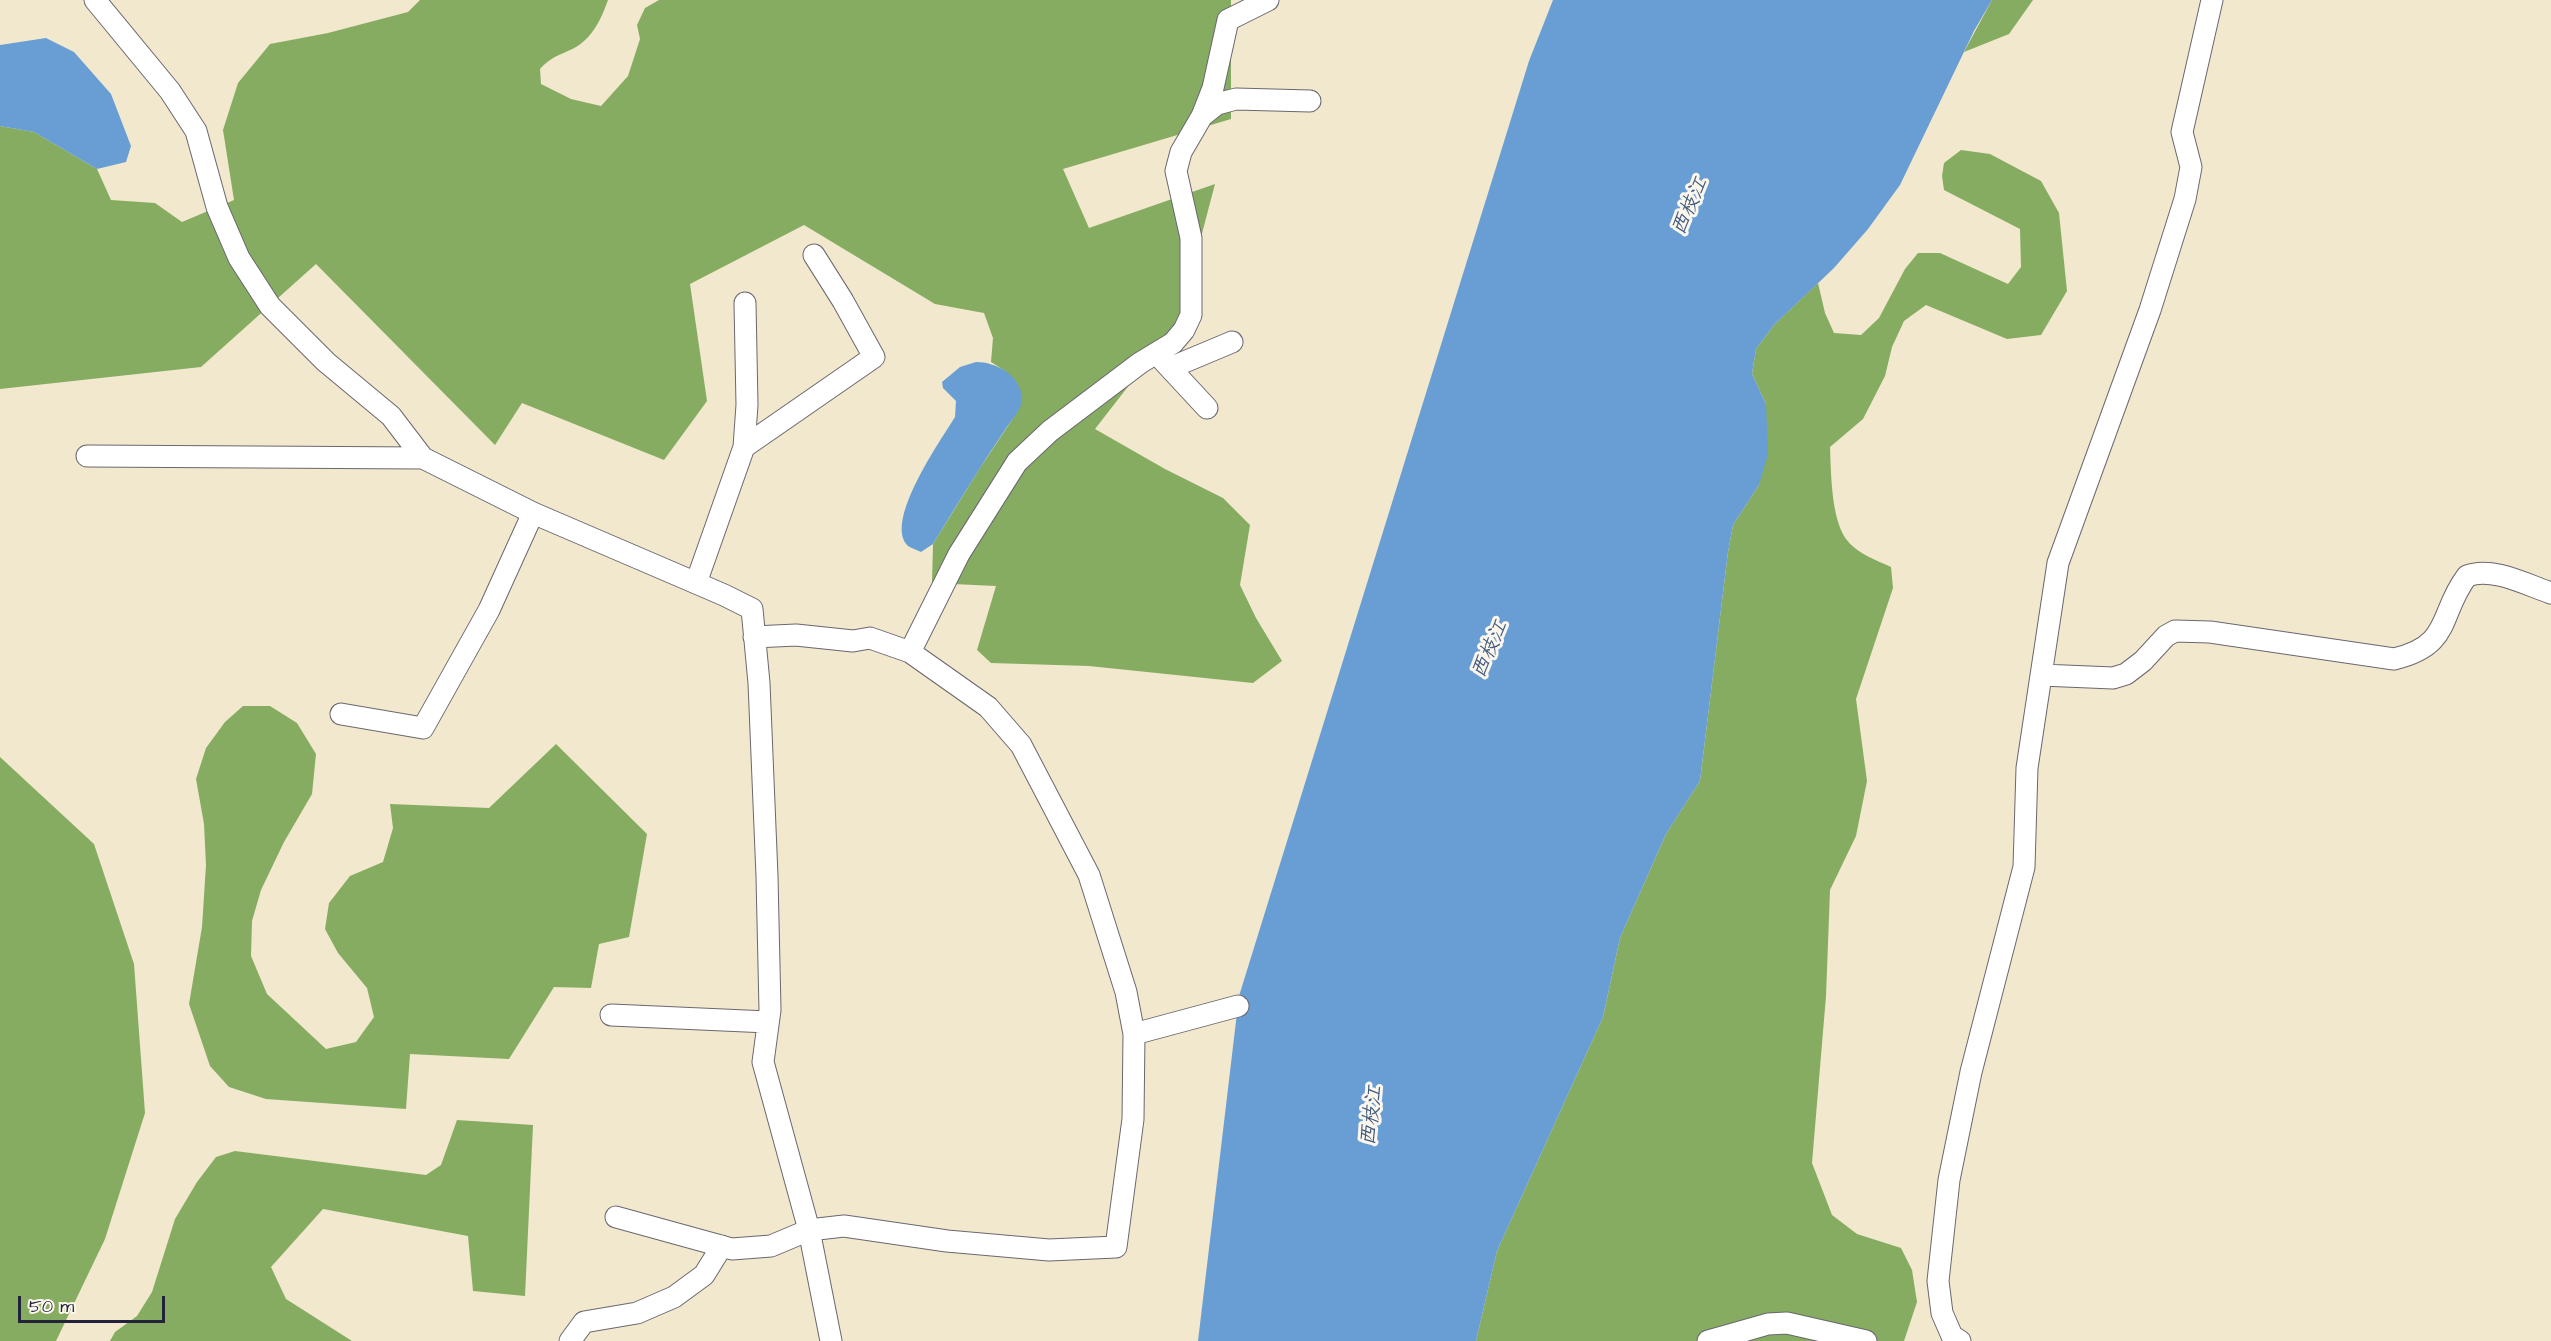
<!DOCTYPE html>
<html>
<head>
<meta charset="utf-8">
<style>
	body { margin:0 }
	#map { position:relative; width:2551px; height:1341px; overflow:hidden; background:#f1e8ce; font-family:"Architects Daughter",sans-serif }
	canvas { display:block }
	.scale { position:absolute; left:18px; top:1296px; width:147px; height:27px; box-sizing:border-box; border:3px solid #22223b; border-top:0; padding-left:8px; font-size:18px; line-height:21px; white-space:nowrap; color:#22223b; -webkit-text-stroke:4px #fbf7ec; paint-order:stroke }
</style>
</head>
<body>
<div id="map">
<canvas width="2551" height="1341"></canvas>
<div class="scale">50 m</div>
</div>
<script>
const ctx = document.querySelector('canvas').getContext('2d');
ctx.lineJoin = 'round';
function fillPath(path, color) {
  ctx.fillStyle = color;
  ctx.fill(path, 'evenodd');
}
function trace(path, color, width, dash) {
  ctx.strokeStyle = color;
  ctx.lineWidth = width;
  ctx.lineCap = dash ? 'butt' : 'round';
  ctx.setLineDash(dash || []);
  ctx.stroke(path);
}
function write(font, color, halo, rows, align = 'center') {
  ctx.font = font + ' "Architects Daughter","LXGW WenKai TC",sans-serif';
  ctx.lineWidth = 6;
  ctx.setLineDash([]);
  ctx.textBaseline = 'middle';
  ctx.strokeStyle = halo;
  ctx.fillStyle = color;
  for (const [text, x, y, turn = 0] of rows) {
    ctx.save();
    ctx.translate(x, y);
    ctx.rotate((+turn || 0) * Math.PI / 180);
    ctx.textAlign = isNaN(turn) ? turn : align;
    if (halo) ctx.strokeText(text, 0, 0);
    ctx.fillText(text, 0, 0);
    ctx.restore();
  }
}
fillPath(new Path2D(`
	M420,0H608C603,14 596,31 584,41C570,54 555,52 540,69L541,84L571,99L601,106L628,76L640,39L637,25L645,8L659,0H1231V119L1063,169L1089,228L1215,184L1179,321L1095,429L1165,469L1223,498L1250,525L1240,585L1256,618L1282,661L1253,683L1089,666L991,663L977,650L996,586L932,583L933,544L980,468L1018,411L1005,371L991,362L993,338L984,313L935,304L804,225L690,284L707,401L664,460L522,403L495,445L316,264L201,367L0,389V126L34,132L97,169L111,200L155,203L182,222L234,200L223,130L238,83L270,44L328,33L408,12Z
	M1992,0H2033L2009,34L1964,52Z
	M1961,150L1990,154L2041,181L2059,213L2067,291L2041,335L2007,339L1926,305L1904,321L1892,347L1885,376L1863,419L1830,447C1831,472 1831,518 1846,539C1856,553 1876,560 1891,567L1893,588L1856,699L1867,781L1856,836L1830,890L1826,996L1812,1163L1832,1215L1857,1234L1901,1248L1912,1270L1917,1302L1904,1341H1476L1497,1251L1603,1017L1620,938L1666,834L1700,781L1728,552L1733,525L1759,485L1766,404L1752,374L1756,349L1774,325L1818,283L1825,313L1834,333L1861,335L1879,318L1905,269L1918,253H1940L2008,284L2021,267L2020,229L1944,190L1942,176L1944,163Z
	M243,706H270L297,723L316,754L312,794L284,842L261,890L252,921L251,956L267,994L326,1049L356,1042L374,1017L367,988L338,953L325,929L329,903L350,876L383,862L393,828L390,804L489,808L556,744L647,834L629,937L599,944L591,988L554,987L509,1059L410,1054L406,1109L266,1099L229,1087L210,1066L189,1004L202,927L206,865L204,824L196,779L206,748L225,722Z
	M0,757L94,844L134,964L145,1113L105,1239L56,1341H0Z
	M457,1120L533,1125L525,1296L473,1291L468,1236L323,1209L271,1267L286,1299L352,1341H110L115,1332L137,1316L152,1292L175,1219L197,1182L216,1157L235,1151L426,1175L441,1165Z`), '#86ac62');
fillPath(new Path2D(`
	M1553,0H1992L1974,31L1900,185L1868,229L1834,268L1774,325L1756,349L1752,374L1766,404L1768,454L1759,485L1733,525L1728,552L1700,781L1666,834L1620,938L1603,1017L1497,1251L1476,1341H1198L1239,996L1529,61Z
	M46,38L74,52L111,94L131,146L126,162L97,169L34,132L0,126V45Z
	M976,362C996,362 1021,375 1022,399C1022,408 1013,419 1007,427C981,465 957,505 933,544L921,552C917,550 911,548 908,546C883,522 941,440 955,417L956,401L943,388L942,382L960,367Z`), '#699ed5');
const minor = new Path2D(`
	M95,0L170,91L196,131L217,207L239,258L270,306L326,362L391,416L423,458L533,513L724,595L752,609L759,683L767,876L770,1010L763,1062L809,1230L831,1341
	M1202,116L1217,104L1236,99L1310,101
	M1156,353L1207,408
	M1170,368L1232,342
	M744,447L874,357L843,301L814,255
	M87,456L423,458
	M696,583L744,447L747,405L745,303
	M910,652L959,554L1017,462L1050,431L1140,363L1173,343L1184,330L1191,315V238L1176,171L1181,152L1202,116L1213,88L1228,20L1268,0
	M2041,675L2113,678L2126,674L2143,661L2166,636L2175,631L2210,632L2394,659C2453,645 2438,614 2467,576C2492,566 2527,585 2551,593
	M341,714L423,728L489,610L533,513
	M611,1015L768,1022
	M1134,1034L1238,1006
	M616,1217L732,1249L771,1246L809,1230L844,1226L947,1241L1049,1250L1116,1247L1133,1119L1134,1034L1126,992L1089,875L1021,745L988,707L910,652L870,638L853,641L796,635L754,637
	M570,1341L584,1322L637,1313L674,1297L704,1275L722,1246
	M1708,1341L1768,1324L1787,1323L1866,1341
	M1960,1341L1952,1336L1942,1313L1938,1281L1949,1180L1971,1072L2024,867L2027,768L2058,563L2150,310L2185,199L2191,167L2182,132L2212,0`);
trace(minor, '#6a676e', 23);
trace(minor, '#fff', 21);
write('italic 20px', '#425a80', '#fbf7ec', [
	["西枝江",1691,207,-66],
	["西枝江",1491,650,-66],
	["西枝江",1373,1116,-83]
]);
</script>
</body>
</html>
